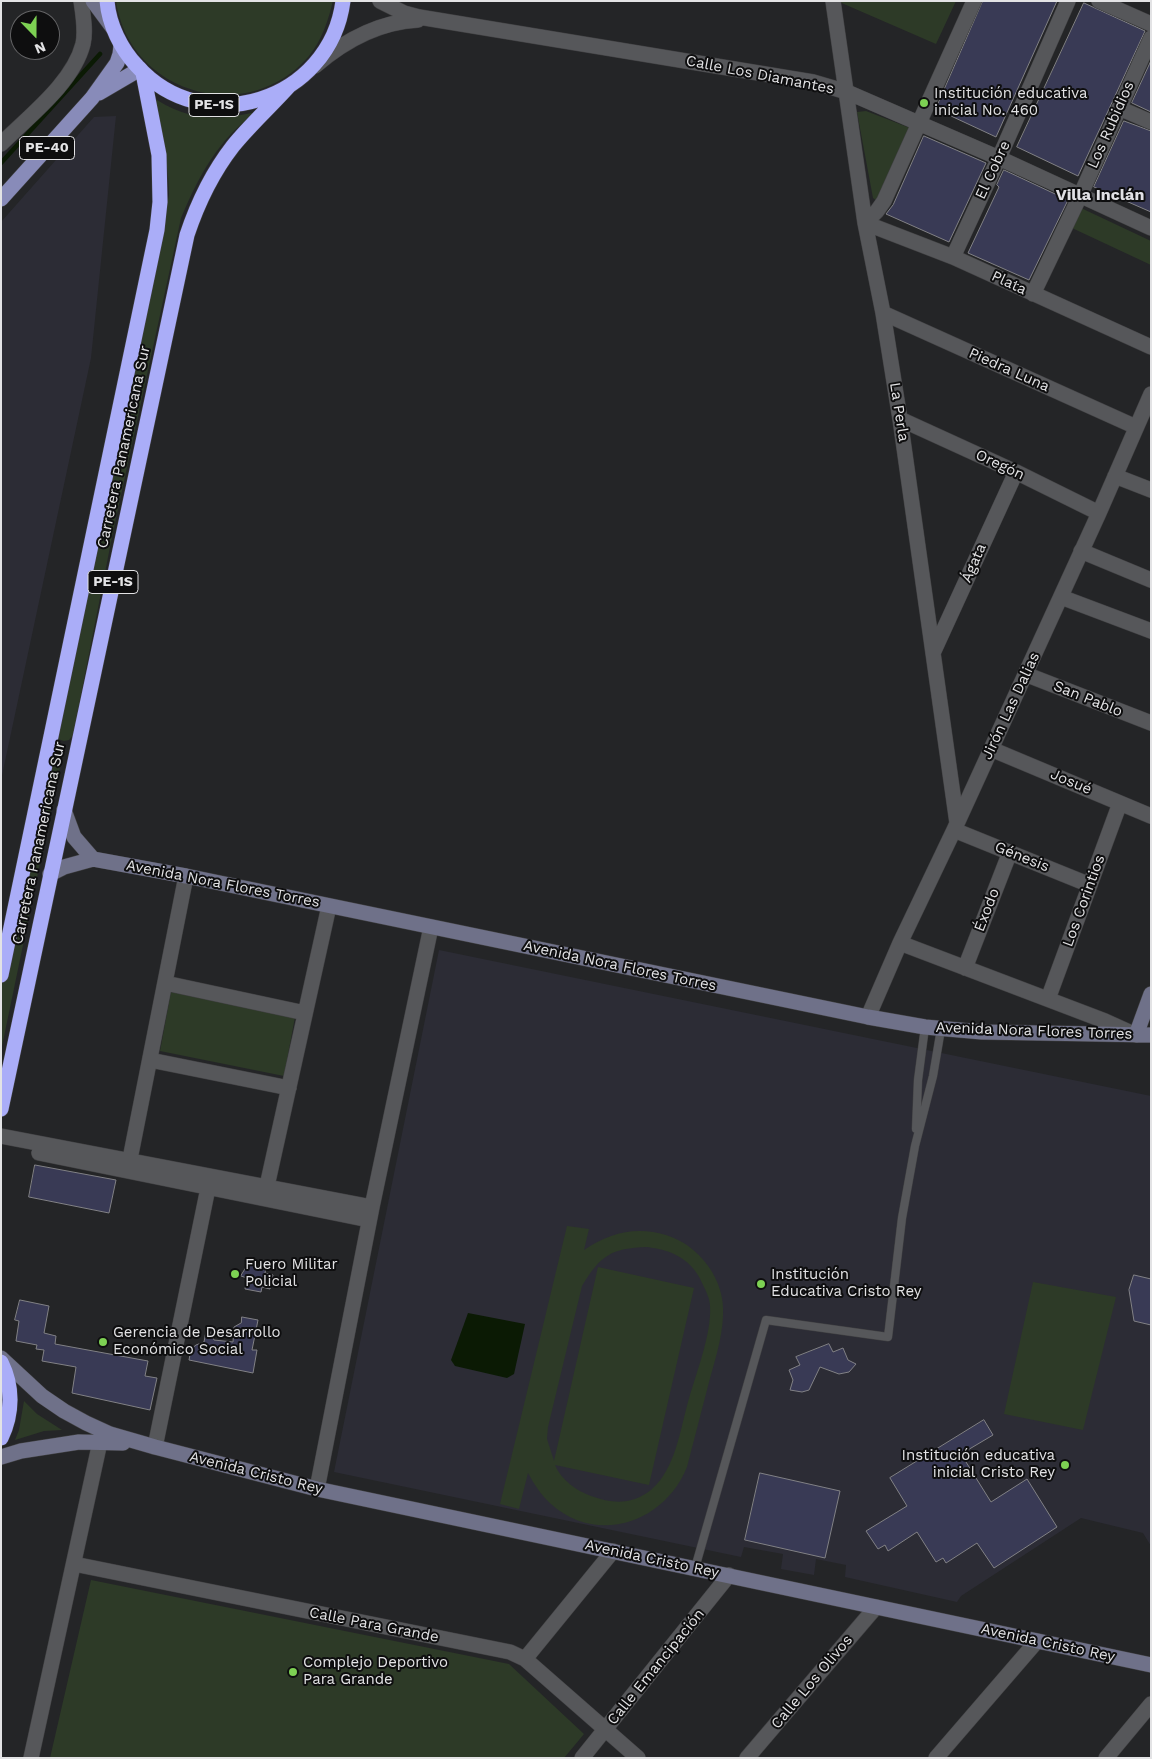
<!DOCTYPE html>
<html>
<head>
<meta charset="utf-8">
<style>
	body { margin:0 }
	#map { position:relative; width:1152px; height:1759px; overflow:hidden; background:#242527; font-family:"Work Sans",sans-serif }
	canvas { display:block }
	.frame { position:absolute; inset:0; border:2px solid #e3e3e5; pointer-events:none }
	.north { position:absolute; left:10px; top:10px; width:50px; height:50px; box-sizing:border-box; background:#0e0e0f; border:1px solid #636365; border-radius:50%; rotate:158deg; font-size:14px; font-weight:700; line-height:20px; text-align:center; color:#e3e3e5 }
	.north::after { content:''; display:block; margin:auto; width:18px; height:22px; background:#7dd153; clip-path:polygon(50% 0,100% 100%,50% 72%,0 100%) }
</style>
</head>
<body>
<div id="map">
<canvas width="1152" height="1759"></canvas>
<div class="frame"></div>
<div class="north">N</div>
</div>
<script>
const ctx = document.querySelector('canvas').getContext('2d');
ctx.lineJoin = 'round';
function fillPath(path, color) {
  ctx.fillStyle = color;
  ctx.fill(path, 'evenodd');
}
function trace(path, color, width, dash) {
  ctx.strokeStyle = color;
  ctx.lineWidth = width;
  ctx.lineCap = dash ? 'butt' : 'round';
  ctx.setLineDash(dash || []);
  ctx.stroke(path);
}
function write(font, color, halo, rows, align = 'center') {
  ctx.font = font + ' "Work Sans",sans-serif';
  ctx.lineWidth = 4;
  ctx.setLineDash([]);
  ctx.textBaseline = 'middle';
  ctx.strokeStyle = halo;
  ctx.fillStyle = color;
  for (const [text, x, y, turn = 0] of rows) {
    ctx.save();
    ctx.translate(x, y);
    ctx.rotate((+turn || 0) * Math.PI / 180);
    ctx.textAlign = isNaN(turn) ? turn : align;
    if (halo) ctx.strokeText(text, 0, 0);
    ctx.fillText(text, 0, 0);
    ctx.restore();
  }
}
fillPath(new Path2D(`
	M116,116L91,358L1,780V222L94,117Z
	M439,950L1151,1096V1546L1143,1533L1081,1518L961,1596L957,1602L845,1577L846,1565L816,1559L814,1575L781,1569L783,1554L744,1547L741,1557L334,1472Z`), '#2c2c35');
fillPath(new Path2D(`
	M116,1H333C328,21 322,40 309,56C248,128 129,94 116,1Z
	M837,1H956L936,44Z
	M148,94C184,120 214,122 256,112C217,141 200,174 181,218L112,537L73,735L69,740L64,741L58,739L57,734L169,195C169,158 159,129 148,94Z
	M866,111L910,128L877,201L873,198L857,112Z
	M1081,208L1151,241V265L1072,228Z
	M50,758L59,761L60,767L1,1051V980Z
	M171,992L295,1017L284,1076L160,1051Z
	M567,1226L589,1229L584,1250C609,1233 636,1226 666,1235C699,1245 726,1280 723,1316C722,1340 714,1363 708,1386C701,1413 694,1440 687,1467C665,1522 598,1546 551,1504C541,1495 534,1484 528,1473L519,1509L500,1504ZM647,1247C673,1250 693,1260 703,1285C706,1291 710,1299 710,1306C712,1334 695,1376 688,1402C680,1431 675,1469 652,1489C633,1505 613,1504 591,1496C577,1491 561,1480 555,1465L649,1485L694,1288L598,1267L554,1461L547,1439L548,1427L582,1286C600,1256 611,1248 647,1247Z
	M1033,1282L1116,1297L1083,1430L1004,1414Z
	M24,1401L37,1414L62,1430L44,1431L15,1440L19,1430Z
	M91,1580L509,1664L584,1734L564,1758H50Z`), '#2d3a27');
fillPath(new Path2D(`
	M468,1313L525,1324L514,1374L507,1378L455,1366L451,1360Z`), '#0b1a04');
trace(new Path2D(`
	M1,163L100,54`), '#0b1a04', 4.5);
const building = new Path2D(`
	M983,1H1057L996,137L936,109Z
	M1084,3L1145,31L1078,176L1017,147Z
	M1151,61V112L1132,103Z
	M1124,121L1151,131V212L1094,187Z
	M924,136L986,163L949,242L886,214L893,205Z
	M1004,170L1068,200L1029,280L968,253L999,187L997,185Z
	M35,1165L116,1180L109,1213L29,1197Z
	M249,1263L266,1267L265,1273L273,1275L270,1289L262,1287L261,1292L245,1289L247,1278L241,1276Z
	M1134,1275L1151,1279V1325L1134,1321L1129,1290Z
	M20,1300L49,1306L44,1333L56,1336L55,1344L148,1361L145,1376L157,1378L150,1410L72,1393L76,1367L42,1361L44,1350L36,1349L37,1345L16,1341L19,1321L15,1320Z
	M242,1317L258,1320L252,1350H257L253,1373L189,1360L191,1349L196,1345L204,1342L207,1326L214,1340L233,1342L234,1327L241,1323Z
	M829,1344L833,1352L843,1348L848,1360L856,1364L849,1372L839,1374L820,1367L809,1390L802,1392L790,1390L793,1380L789,1370L800,1365L796,1357Z
	M984,1420L993,1435L961,1454L991,1502L1027,1479L1057,1527L994,1568L977,1543L946,1563L943,1558L936,1562L917,1532L888,1551L885,1545L878,1549L866,1531L907,1506L890,1478Z
	M760,1473L840,1491L825,1558L745,1540Z`);
fillPath(building, '#393a55');
trace(building, '#818185', 1);
const lane = new Path2D(`
	M916,1129L918,1080L925,1027
	M695,1568L766,1320L888,1337L902,1218L915,1146L933,1076L941,1029`);
const street = new Path2D(`
	M380,1L404,13L419,17L813,82L847,92L999,158L1151,228
	M833,1L865,223L883,313L900,419L957,823
	M974,1L884,201L877,211L865,223L953,257L1151,347
	M1099,1L1151,24
	M315,66C344,41 379,22 418,20
	M1119,108L1151,122
	M1,144C29,116 73,83 83,44C86,31 83,14 81,1
	M953,257L999,158L1068,1
	M1033,294L1080,196L1151,38
	M883,313L1136,427
	M900,419L1016,472L1099,513
	M1115,476L1151,490
	M1081,551L1151,580
	M1061,597L1151,631
	M933,653L1016,472
	M1025,674L1151,723
	M991,749L1151,816
	M954,830L1090,885
	M900,943L1105,1021L1136,1035
	M965,968L1010,852
	M165,983L305,1013
	M1048,999L1120,803
	M868,1017L900,943L954,830L1099,513L1151,394
	M150,1060L289,1088
	M1,1136L372,1207
	M39,1153L369,1220
	M130,1159L186,876
	M267,1186L329,906
	M155,1447L208,1188
	M317,1489L372,1207L431,927
	M74,1564L510,1652L525,1659L638,1758
	M525,1659L613,1551
	M31,1758L100,1442
	M582,1758L729,1575
	M747,1758L876,1607
	M936,1758L1037,1641
	M1106,1758L1151,1704`);
const secondary = new Path2D(`
	M93,1L113,28
	M64,810L74,837L93,859
	M50,874L64,867L93,859L186,876L868,1017L925,1027L982,1032L1151,1035
	M1136,1035L1151,994
	M1,1358L42,1396L64,1411L86,1423L110,1434L155,1447L317,1489L1151,1665
	M1,1457L21,1451L79,1442L123,1443`);
const primary = new Path2D(`
	M99,93L140,69
	M1,199L92,98L117,63L120,54L121,45`);
const highway = new Path2D(`
	M107,1C109,25 121,49 137,66C204,141 330,101 343,1
	M1,975L157,230L160,202L159,155L143,73
	M1,1109L187,235C198,202 212,173 233,146C250,125 271,106 289,86
	M1,1362C13,1386 13,1413 1,1438`);
trace(lane, '#414143', 9);
trace(street, '#414143', 16);
trace(secondary, '#414143', 16);
trace(primary, '#414143', 16);
trace(highway, '#414143', 16);
trace(lane, '#56575a', 8);
trace(street, '#56575a', 15);
trace(secondary, '#6f7189', 15);
trace(primary, '#888bb9', 15);
trace(highway, '#aaadf8', 15);
for (const [x, y, r, color] of [
	[924,103,5,"#7dd153"],
	[235,1274,5,"#7dd153"],
	[761,1284,5,"#7dd153"],
	[103,1342,5,"#7dd153"],
	[1065,1465,5,"#7dd153"],
	[293,1672,5,"#7dd153"]
]) {
  const dot = new Path2D();
  dot.arc(x, y, r, 0, 2 * Math.PI);
  ctx.fillStyle = color;
  ctx.fill(dot);
  trace(dot, '#0e0e0f', 2);
}
for (const [x, y, w] of [
	[214,105,50],
	[47,148,55],
	[113,582,50]
]) {
  const box = new Path2D();
  box.roundRect(x - w / 2, y - 11.5, w, 23, 4);
  ctx.fillStyle = '#0e0e0f';
  ctx.fill(box);
  trace(box, '#e3e3e5', 1);
}
write('bold 14px', '#e3e3e5', null, [
	["PE-1S",214,105],
	["PE-40",47,148],
	["PE-1S",113,582]
]);
write('15px', '#e3e3e5', '#0e0e0f', [
	["Calle Los Diamantes",760,75,11],
	["Los Rubidios",1111,125,-66],
	["El Cobre",993,170,-65],
	["Plata",1009,283,25],
	["Piedra Luna",1009,370,24],
	["La Perla",899,412,81],
	["Carretera Panamericana Sur",124,447,-78],
	["Oregón",1000,465,25],
	["Ágata",974,563,-66],
	["San Pablo",1088,699,22],
	["Jirón Las Dalias",1011,706,-65],
	["Josué",1071,782,23],
	["Carretera Panamericana Sur",39,843,-78],
	["Génesis",1022,857,22],
	["Avenida Nora Flores Torres",223,884,11],
	["Los Corintios",1084,901,-70],
	["Éxodo",987,910,-69],
	["Avenida Nora Flores Torres",620,966,12],
	["Avenida Nora Flores Torres",1034,1031,2],
	["Avenida Cristo Rey",256,1473,14],
	["Avenida Cristo Rey",652,1559,12],
	["Calle Para Grande",374,1625,11],
	["Avenida Cristo Rey",1048,1643,12],
	["Calle Emancipación",656,1667,-51],
	["Calle Los Olivos",812,1682,-50]
]);
write('15px', '#e3e3e5', '#0e0e0f', [
	["Institución educativa",934,94],
	["inicial No. 460",934,111],
	["Fuero Militar",245,1265],
	["Policial",245,1282],
	["Institución",771,1275],
	["Educativa Cristo Rey",771,1292],
	["Gerencia de Desarrollo",113,1333],
	["Económico Social",113,1350],
	["Institución educativa",1055,1456,"right"],
	["inicial Cristo Rey",1055,1473,"right"],
	["Complejo Deportivo",303,1663],
	["Para Grande",303,1680]
], 'left');
write('bold 16px', '#e1e1e5', '#0e0e0f', [
	["Villa Inclán",1100,195]
]);
</script>
</body>
</html>
